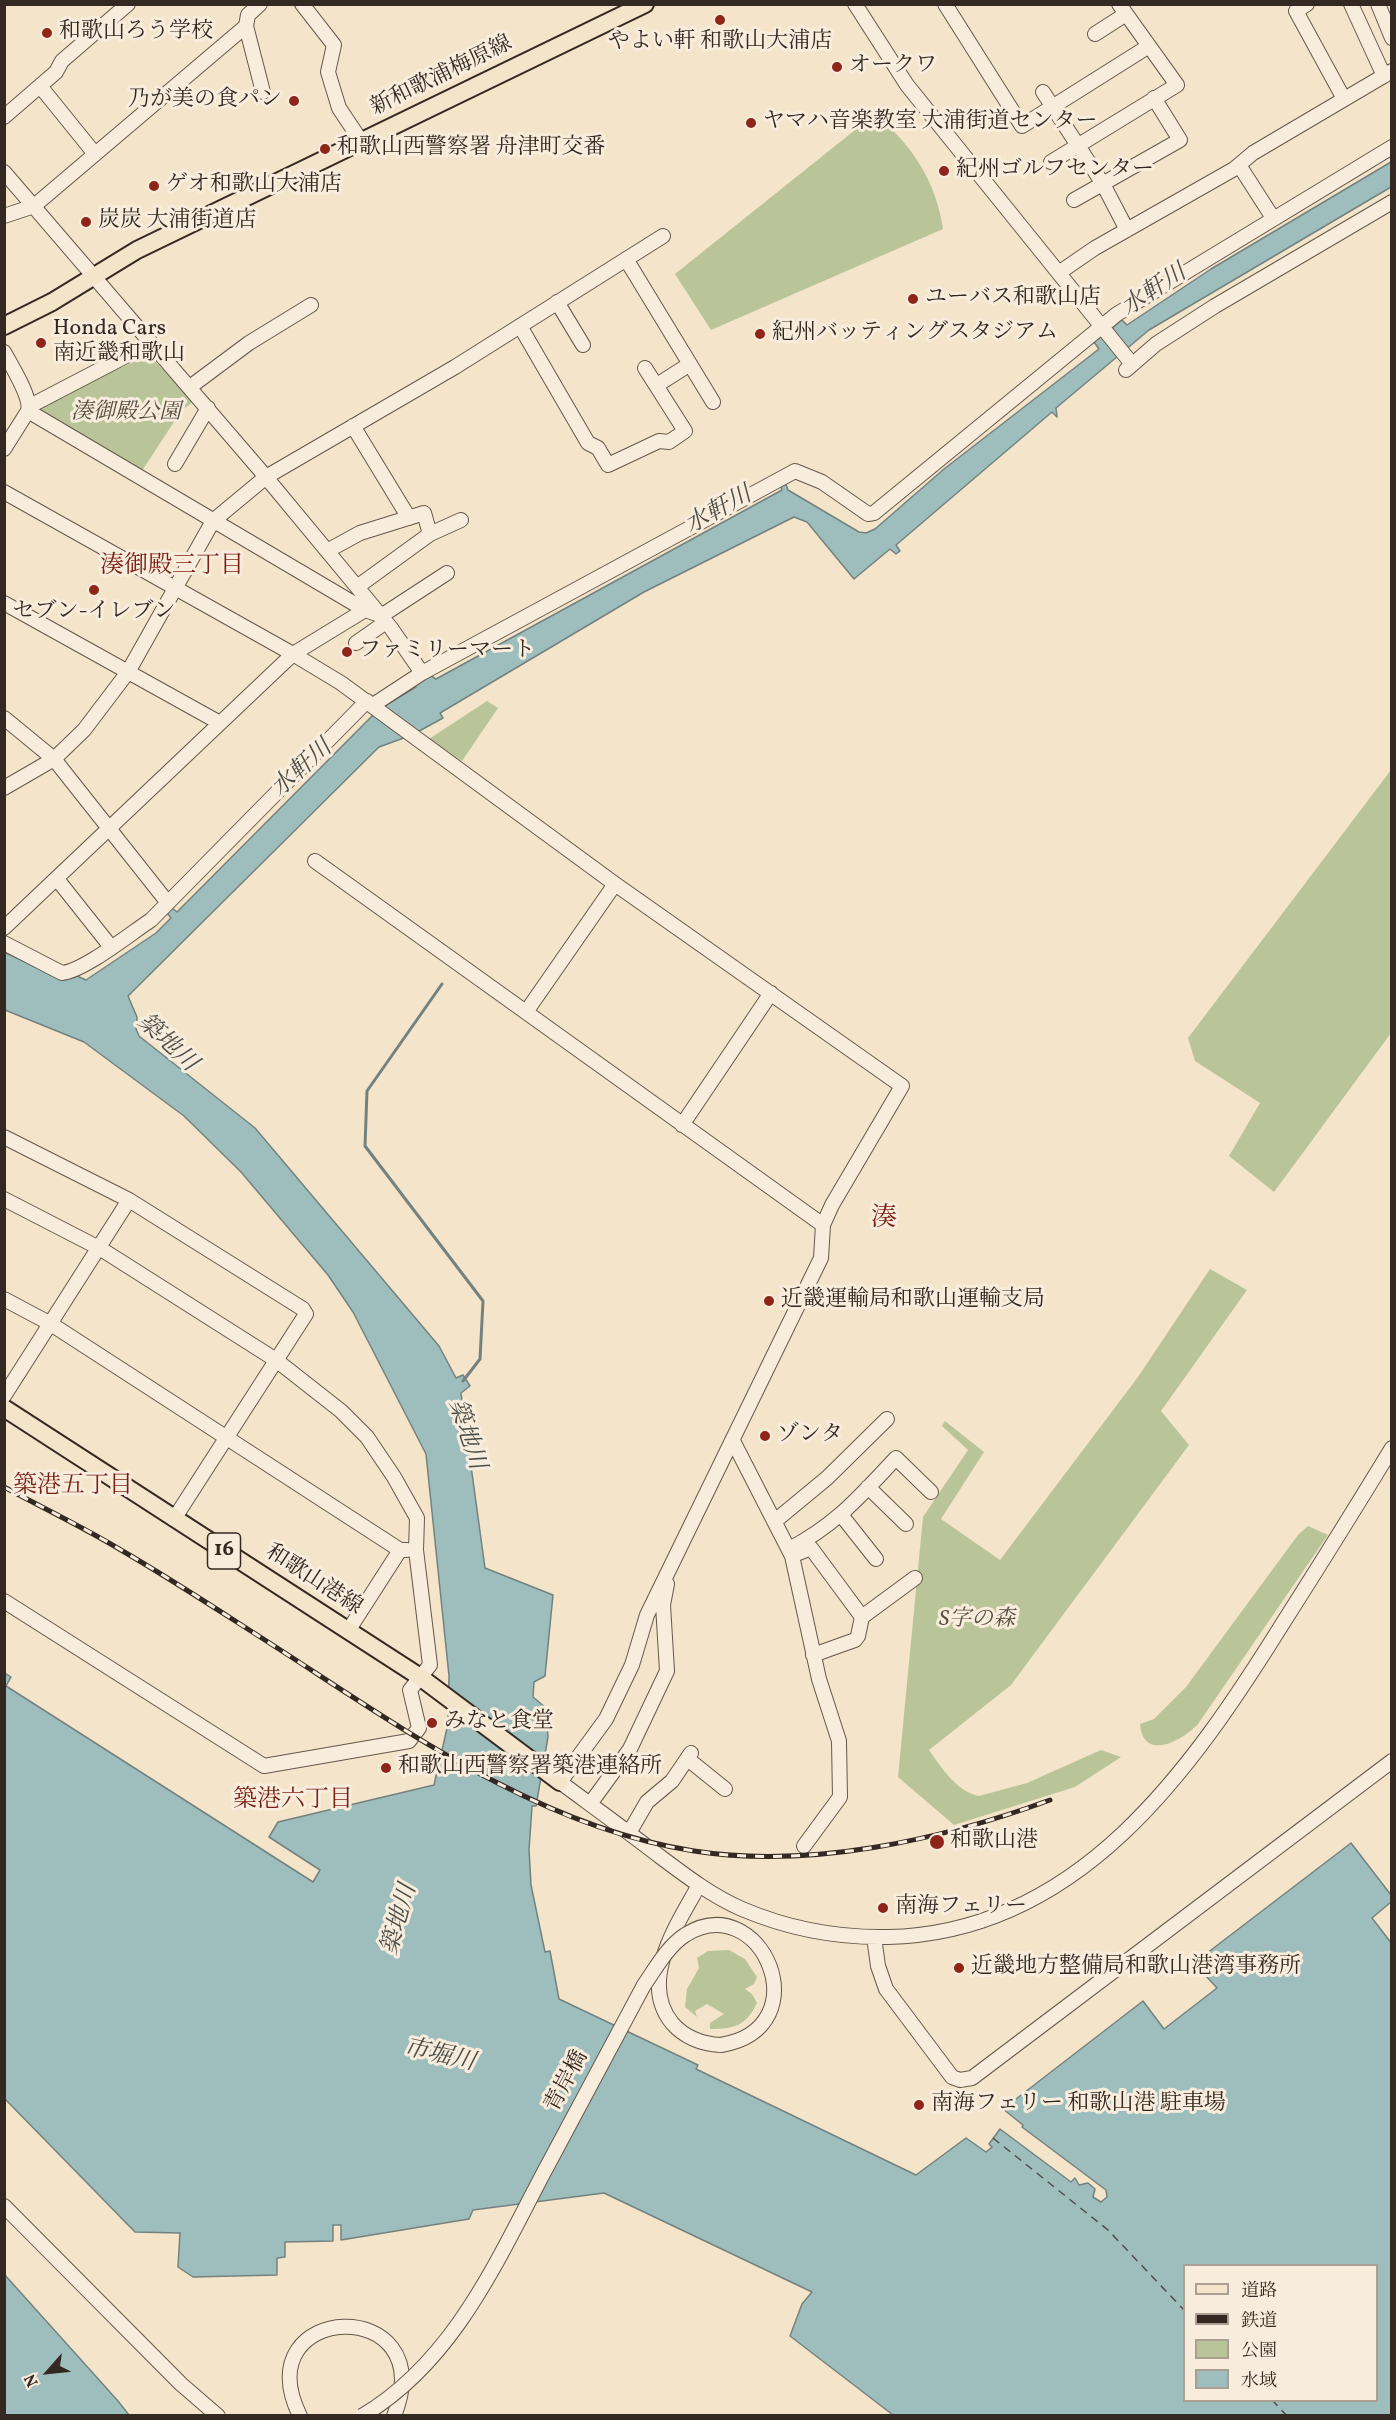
<!DOCTYPE html>
<html>
<head>
<meta charset="utf-8">
<style>
	body { margin:0 }
	#map { position:relative; width:1396px; height:2420px; overflow:hidden; background:#f4e4ca; font-family:Vollkorn,"Noto Serif JP",serif }
	canvas { display:block }
	.frame { position:absolute; inset:0; border:6px solid #342922; pointer-events:none }
	.legend { position:absolute; left:1183px; top:2264px; width:195px; height:138px; box-sizing:border-box; background:#f8eddd; border:2px solid #aa9f92; margin:0; padding:8px 10px; list-style:none; font-size:18px; color:#342922 }
	.legend li { display:flex; align-items:center; gap:12px; height:30px }
	.legend b { width:30px; border:2px solid #aa9f92 }
	.north { position:absolute; left:18px; top:2342px; width:60px; height:60px; -webkit-text-stroke:4px #f8eddd; paint-order:stroke; rotate:243deg; font-size:16px; font-weight:700; line-height:24px; text-align:center; color:#342922 }
	.north::after { content:''; display:block; margin:auto; width:21px; height:27px; background:#342922; clip-path:polygon(50% 0,100% 100%,50% 72%,0 100%) }
</style>
</head>
<body>
<div id="map">
<canvas width="1396" height="2420"></canvas>
<div class="frame"></div>
<ul class="legend">
<li><b style="height:8px;background:#f4e4ca"></b>道路</li>
<li><b style="height:8px;background:#342922"></b>鉄道</li>
<li><b style="height:16px;background:#b9c598"></b>公園</li>
<li><b style="height:16px;background:#9ebdbd"></b>水域</li>
</ul>
<div class="north">N</div>
</div>
<script>
const ctx = document.querySelector('canvas').getContext('2d');
ctx.lineJoin = 'round';
function fillPath(path, color) {
  ctx.fillStyle = color;
  ctx.fill(path, 'evenodd');
}
function trace(path, color, width, dash) {
  ctx.strokeStyle = color;
  ctx.lineWidth = width;
  ctx.lineCap = dash ? 'butt' : 'round';
  ctx.setLineDash(dash || []);
  ctx.stroke(path);
}
function write(font, color, halo, rows, align = 'center') {
  ctx.font = font + ' Vollkorn,"Noto Serif JP",serif';
  ctx.lineWidth = 6;
  ctx.setLineDash([]);
  ctx.textBaseline = 'middle';
  ctx.strokeStyle = halo;
  ctx.fillStyle = color;
  for (const [text, x, y, turn = 0] of rows) {
    ctx.save();
    ctx.translate(x, y);
    ctx.rotate((+turn || 0) * Math.PI / 180);
    ctx.textAlign = isNaN(turn) ? turn : align;
    if (halo) ctx.strokeText(text, 0, 0);
    ctx.fillText(text, 0, 0);
    ctx.restore();
  }
}
fillPath(new Path2D(`
	M875,114C912,145 936,181 943,229L711,330L675,274Z
	M149,355L194,401L181,411L140,474L33,408Z
	M487,701L498,708L462,761L429,739Z
	M1391,770V1033L1274,1192L1229,1156L1260,1103L1195,1061L1188,1038Z
	M1210,1269L1247,1290L1161,1411L1189,1445L1011,1685L929,1750C941,1767 957,1792 979,1796L1027,1783L1101,1750L1121,1757L1075,1787L954,1825L898,1777L923,1517L968,1450L942,1426L945,1421L984,1452L941,1519L1000,1560L1138,1377Z
	M1308,1526L1328,1535L1198,1724C1182,1741 1143,1762 1140,1724L1154,1719L1186,1687L1298,1535Z
	M729,1950L745,1959L757,1977L754,1984L745,1989L752,1994L757,2003C746,2026 734,2029 710,2029V2023L724,2014L707,2004L695,2011L697,2017L685,2007L687,1989L699,1968L697,1958L708,1951Z`), '#b9c598');
const water = new Path2D(`
	M1391,162V187L1149,330L1056,408L1057,417L1052,412L896,545L900,551L896,554L890,549L854,579L807,522L794,517L644,592L440,713L443,718L412,735L379,747L128,996L137,1017L136,1029L139,1036L255,1128L439,1346L456,1378L463,1375L470,1386L461,1393L485,1568L553,1595L545,1676L534,1682L533,1697L546,1708L548,1737L536,1806H532L529,1850L531,1885L545,1952L550,1951L559,1999L698,2065L696,2069L916,2175L966,2138L986,2152L992,2147L989,2144L1000,2129L1071,2182L1075,2178L1079,2185L1088,2183L1095,2189L1093,2197L1101,2202L1107,2197L1106,2190L1022,2127L1023,2125L1003,2109L1143,2001L1164,2029L1217,1988L1194,1963L1351,1843L1391,1895V1902L1372,1918L1392,1944L1391,2415H893L790,2336L802,2304L812,2292L604,2193L473,2210L469,2219L341,2240V2225H333V2241L285,2242V2257L277,2258V2275L193,2277L178,2267L180,2233L135,2232L5,2099V1673L11,1677L6,1686L313,1882L320,1870L269,1837L278,1822L434,1785L448,1724L449,1676L426,1454L353,1312L328,1275L241,1172L184,1116L84,1042L5,1010L4,952L62,979L77,976L86,980L156,933L171,918L167,913L172,908L177,912L378,710L416,687V680L428,674L436,679L782,490L780,484L785,482L788,490L859,532L866,533L875,529L944,469L1099,349L1094,342L1122,320L1127,325L1211,269ZM1184,2266H1376V2400H1184Z
	M4,2274L118,2401L129,2415H5Z`);
fillPath(water, '#9ebdbd');
trace(water, '#74827f', 1.5);
trace(new Path2D(`
	M442,984L367,1091L365,1146L483,1301L480,1359L463,1381`), '#74827f', 3);
trace(new Path2D(`
	M993,2138L1108,2230L1184,2310
	M1272,2400L1287,2416`), '#4e4e49', 1.5, [8, 6]);
const minor = new Path2D(`
	M302,4L334,45L328,72L339,108L361,141
	M855,4L907,85L1132,364
	M945,4L1022,126L1149,46
	M1307,4L1296,11L1344,99
	M1351,4L1384,76
	M1378,4L1392,38
	M246,26L263,92
	M1095,34L1126,14
	M40,86L95,154
	M1043,92L1103,184L1127,230
	M4,117L56,72L62,61L128,4
	M1051,162L1177,85L1119,4
	M1239,165L1273,218
	M4,172L260,470L391,628L422,673
	M1074,200L1180,140L1154,98
	M4,216L34,206L246,26L248,15L260,4
	M626,259L713,402
	M1060,272L1095,248L1234,169L1253,153L1392,71
	M557,302L583,345
	M520,326L588,443L598,448L608,465L659,441L669,442L685,431L645,368
	M4,352C11,365 32,398 28,411
	M1126,370L1156,344L1215,306L1392,202
	M657,385L690,364
	M190,387L249,343L311,305
	M30,406L151,343
	M353,426L409,518
	M4,449L28,411L365,610
	M175,464L208,408
	M4,492L293,654L341,683L615,884L902,1086L832,1205L823,1225L821,1258L647,1615L632,1665L606,1719L560,1782C591,1805 623,1828 654,1852C682,1873 710,1895 742,1909C789,1929 838,1938 888,1937C1079,1933 1192,1769 1283,1623C1320,1565 1356,1507 1392,1448
	M327,551L360,533L424,513L430,534
	M357,587L430,534L461,520
	M4,603L220,723
	M381,616L447,573
	M356,643L386,622
	M373,705L422,673L795,471L822,482L868,514L874,513L1117,314L1392,147
	M4,718L54,759L168,903
	M4,788L54,759L84,730L128,672L213,521L266,477L455,367L663,236
	M315,861L823,1225
	M57,879L111,947
	M4,928L293,654L365,610L380,615
	M4,943L62,973C84,971 131,933 151,920L367,701
	M526,1012L615,884
	M682,1125L771,993
	M4,1137L129,1200L303,1309L306,1314L174,1519
	M4,1199L101,1249L276,1360L341,1411L367,1437L394,1477L417,1518L416,1550L430,1665L410,1690L419,1728L409,1741L264,1766L4,1601
	M4,1299L51,1324L400,1550
	M4,1396L129,1200
	M733,1441L792,1556L819,1679L839,1741L840,1797L804,1846
	M868,1487L906,1524
	M842,1516L876,1559
	M775,1521L827,1478L887,1419
	M789,1549C836,1525 860,1496 896,1458L931,1492
	M796,1554L811,1548L862,1617
	M348,1631L400,1550H407
	M813,1655L855,1640L858,1636L862,1617L915,1578
	M689,1760L725,1789
	M590,1804L630,1749L667,1671L663,1605L667,1584
	M629,1833L647,1802L672,1781L691,1753
	M699,1885C678,1923 638,1981 672,2023C685,2038 702,2044 721,2045
	M874,1937L878,1966L886,1989L952,2077L960,2080L972,2078L1392,1761
	M4,2206L181,2384L218,2416
	M300,2416C243,2301 443,2293 394,2416`);
const major = new Path2D(`
	M4,326L52,302L137,250L645,4
	M4,1408L420,1677L560,1782`);
trace(minor, '#64584c', 16);
trace(major, '#342922', 20);
trace(minor, '#f8eddd', 14);
trace(major, '#f4e4ca', 16);
const rail = new Path2D(`
	M4,1487C45,1509 87,1529 126,1553C174,1581 221,1612 268,1642C399,1726 537,1827 694,1851C811,1869 941,1840 1050,1800`);
trace(rail, '#342922', 5);
trace(rail, '#f8eddd', 3, [9]);
const minorBridge = new Path2D(`
	M362,2416C453,2362 496,2263 543,2174C577,2111 610,2048 644,1985C656,1968 667,1947 685,1935C761,1887 822,2028 721,2045`);
trace(minorBridge, '#64584c', 16, []);
trace(minorBridge, '#f8eddd', 14);
for (const [x, y, r, color] of [
	[720,20,6,"#8f2418"],
	[47,33,6,"#8f2418"],
	[837,67,6,"#8f2418"],
	[294,101,6,"#8f2418"],
	[751,123,6,"#8f2418"],
	[325,149,6,"#8f2418"],
	[944,171,6,"#8f2418"],
	[154,186,6,"#8f2418"],
	[86,222,6,"#8f2418"],
	[913,299,6,"#8f2418"],
	[760,334,6,"#8f2418"],
	[41,343,6,"#8f2418"],
	[94,590,6,"#8f2418"],
	[347,652,6,"#8f2418"],
	[769,1301,6,"#8f2418"],
	[765,1436,6,"#8f2418"],
	[432,1723,6,"#8f2418"],
	[386,1768,6,"#8f2418"],
	[937,1842,8,"#8f2418"],
	[883,1908,6,"#8f2418"],
	[959,1968,6,"#8f2418"],
	[919,2105,6,"#8f2418"]
]) {
  const dot = new Path2D();
  dot.arc(x, y, r, 0, 2 * Math.PI);
  ctx.fillStyle = color;
  ctx.fill(dot);
  trace(dot, '#f8eddd', 2);
}
for (const [x, y, w] of [
	[224,1551,33]
]) {
  const box = new Path2D();
  box.roundRect(x - w / 2, y - 18, w, 36, 4.5);
  ctx.fillStyle = '#f8eddd';
  ctx.fill(box);
  trace(box, '#342922', 1.5);
}
write('bold 21px', '#342922', null, [
	["16",224,1551]
]);
write('22px', '#342922', '#f8eddd', [
	["和歌山ろう学校",59,33],
	["やよい軒 和歌山大浦店",720,43,"center"],
	["オークワ",849,67],
	["乃が美の食パン",282,101,"right"],
	["ヤマハ音楽教室 大浦街道センター",763,123],
	["和歌山西警察署 舟津町交番",337,149],
	["紀州ゴルフセンター",956,171],
	["ゲオ和歌山大浦店",166,186],
	["炭炭 大浦街道店",98,222],
	["ユーバス和歌山店",925,299],
	["Honda Cars",53,330],
	["南近畿和歌山",53,355],
	["紀州バッティングスタジアム",772,334],
	["セブン-イレブン",94,613,"center"],
	["ファミリーマート",359,652],
	["近畿運輸局和歌山運輸支局",781,1301],
	["ゾンタ",777,1436],
	["みなと食堂",444,1723],
	["和歌山西警察署築港連絡所",398,1768],
	["和歌山港",950,1842],
	["南海フェリー",895,1908],
	["近畿地方整備局和歌山港湾事務所",971,1968],
	["南海フェリー 和歌山港 駐車場",931,2105]
], 'left');
write('22px', '#342922', '#f8eddd', [
	["新和歌浦梅原線",442,77,-26],
	["和歌山港線",313,1581,33],
	["青岸橋",568,2082,-62]
]);
write('italic 22px', '#555040', '#f8eddd', [
	["湊御殿公園",126,414],
	["S字の森",977,1621]
]);
write('italic 24px', '#4e4e49', '#f8eddd', [
	["水軒川",1155,292,-34],
	["水軒川",719,512,-29],
	["水軒川",303,770,-42],
	["築地川",166,1044,43],
	["築地川",465,1435,72],
	["築地川",401,1920,-74],
	["市堀川",439,2057,13]
]);
write('24px', '#7a1f14', '#f8eddd', [
	["湊御殿三丁目",172,568],
	["築港五丁目",73,1488],
	["築港六丁目",293,1802]
]);
write('26px', '#7a1f14', '#f8eddd', [
	["湊",884,1220]
]);
</script>
</body>
</html>
